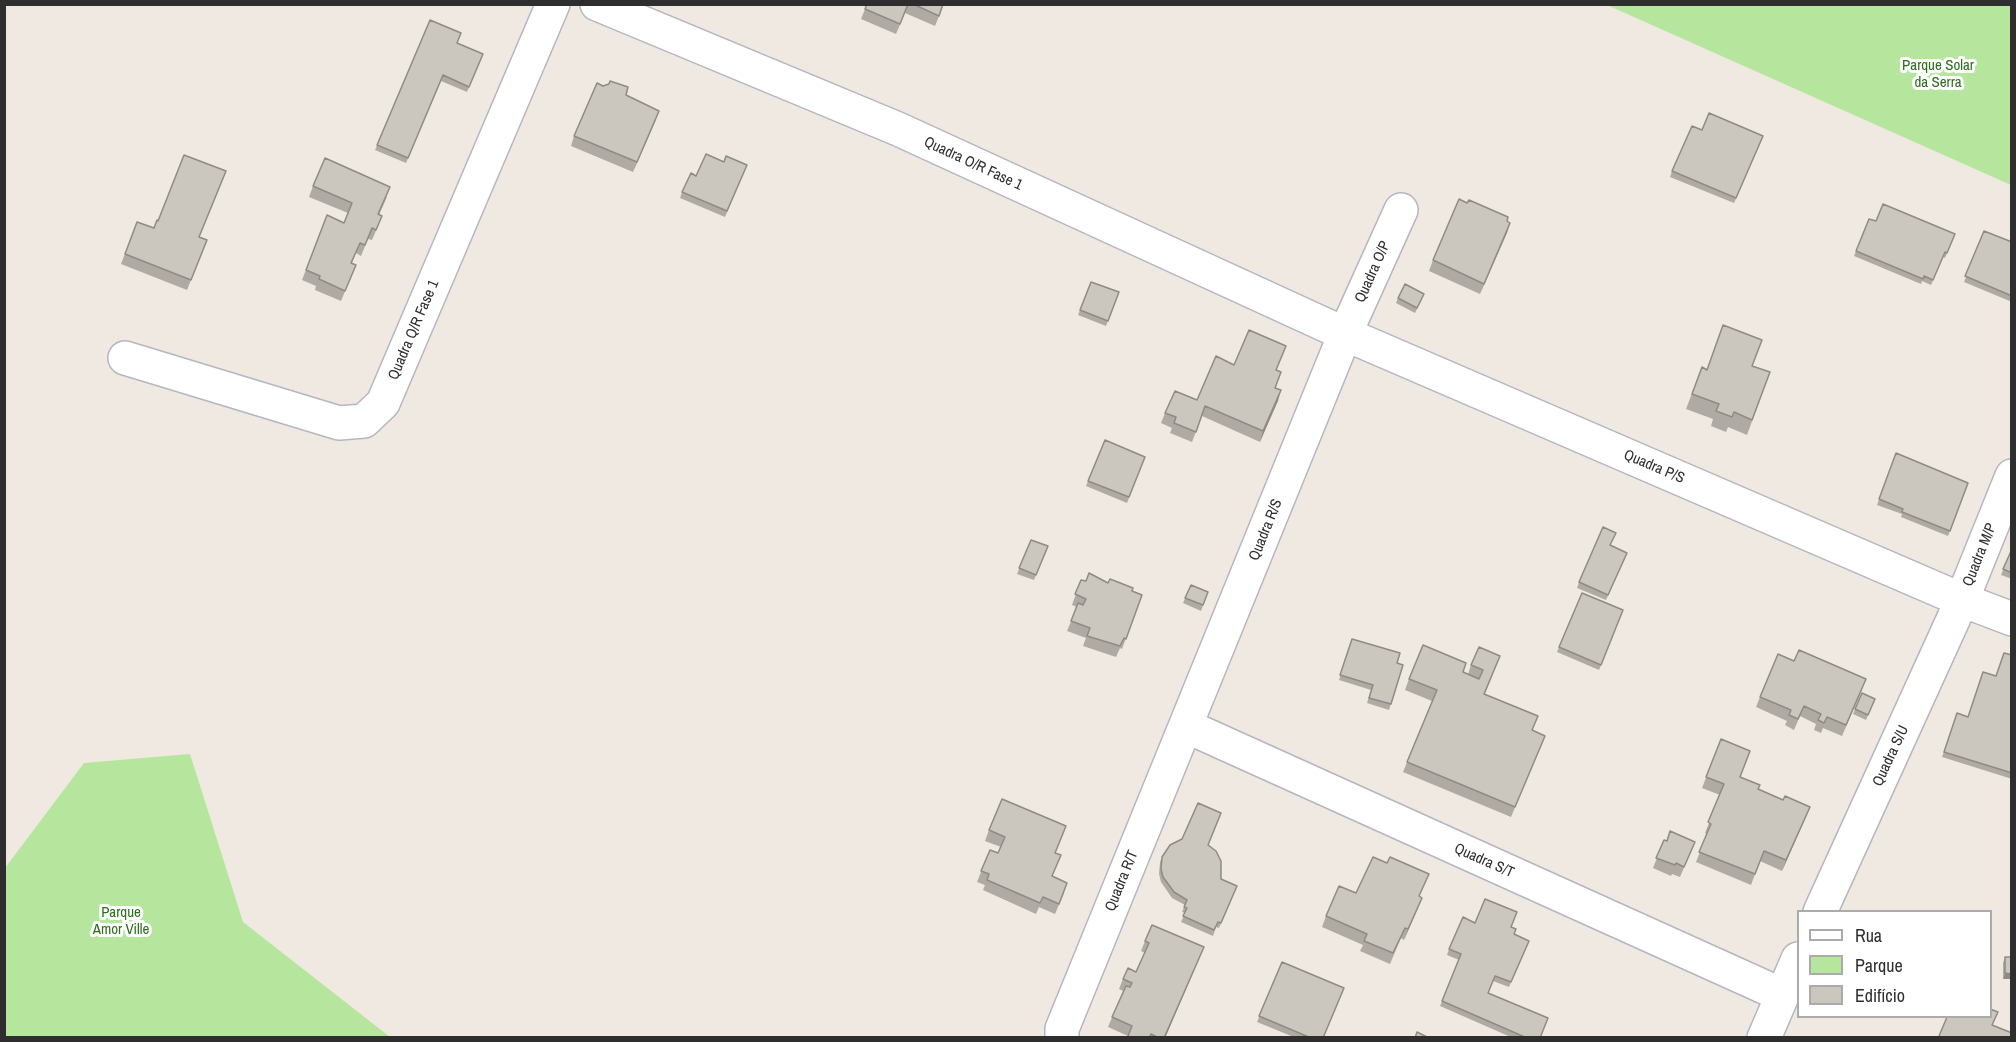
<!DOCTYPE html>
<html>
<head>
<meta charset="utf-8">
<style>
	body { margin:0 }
	#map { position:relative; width:2016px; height:1042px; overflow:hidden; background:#efe9e1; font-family:"Archivo Narrow",sans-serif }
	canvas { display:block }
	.frame { position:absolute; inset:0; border:6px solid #2e2e2e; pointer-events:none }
	.legend { position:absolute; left:1797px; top:910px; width:195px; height:108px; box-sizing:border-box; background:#fff; border:2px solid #ababab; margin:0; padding:8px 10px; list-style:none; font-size:18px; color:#2e2e2e }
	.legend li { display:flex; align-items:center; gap:12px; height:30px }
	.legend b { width:30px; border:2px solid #ababab }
</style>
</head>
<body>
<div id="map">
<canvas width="2016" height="1042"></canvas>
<div class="frame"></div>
<ul class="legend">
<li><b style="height:8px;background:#fff"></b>Rua</li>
<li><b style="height:16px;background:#b6e59e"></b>Parque</li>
<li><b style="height:16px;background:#cbc7bf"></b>Edifício</li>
</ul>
</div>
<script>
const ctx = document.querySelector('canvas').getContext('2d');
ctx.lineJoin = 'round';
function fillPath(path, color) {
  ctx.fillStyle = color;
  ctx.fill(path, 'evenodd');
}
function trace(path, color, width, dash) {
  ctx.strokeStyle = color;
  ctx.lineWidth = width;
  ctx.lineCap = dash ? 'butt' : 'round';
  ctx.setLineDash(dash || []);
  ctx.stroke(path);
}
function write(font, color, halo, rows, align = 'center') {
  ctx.font = font + ' "Archivo Narrow",sans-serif';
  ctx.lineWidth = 6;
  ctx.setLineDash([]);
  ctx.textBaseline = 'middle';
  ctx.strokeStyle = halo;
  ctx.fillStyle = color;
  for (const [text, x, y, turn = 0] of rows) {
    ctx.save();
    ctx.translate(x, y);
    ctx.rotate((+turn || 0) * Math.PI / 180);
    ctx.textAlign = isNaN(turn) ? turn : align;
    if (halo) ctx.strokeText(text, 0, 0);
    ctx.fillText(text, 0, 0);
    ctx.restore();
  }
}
fillPath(new Path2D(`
	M1607,5H2011V185Z
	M190,754L243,922L390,1037H5V868L84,763Z`), '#b6e59e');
const street = new Path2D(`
	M597,4L898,129L1345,334L1962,600L2012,619
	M125,358L339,423L364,421L383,403L553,4
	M1186,726L1782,995
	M1820,912L1962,600L2012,476
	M1062,1038V1029L1345,334L1401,210
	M1764,1038L1798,959`);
trace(street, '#b4b7c1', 36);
trace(street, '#fff', 33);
fillPath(new Path2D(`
	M867,4H944L935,26L905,13L896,34L861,19Z
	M430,20L457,43L483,54L467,92L441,81L406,163L375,150Z
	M609,84L626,95L659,111L633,172L571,146L574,136L603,86Z
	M1702,130L1761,141L1734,203L1670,177L1672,171Z
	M724,162L745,170L725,217L680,198L682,192L696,176Z
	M313,186L387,197L379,215L378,226L372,240L368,239L361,256L356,253L352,263L356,265L341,301L315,290L316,286L302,280L327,215L344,223L348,213L309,197Z
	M1869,219L1876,221L1955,234L1945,258L1943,257L1931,285L1922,281L1921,284L1854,256Z
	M158,221L207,240L187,290L121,264L137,222L154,228Z
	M1507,221L1510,223L1480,294L1429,271L1433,260Z
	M1984,231L2012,242V302L1964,282Z
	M1119,292L1106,326L1078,315L1080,310Z
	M1398,298L1422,299L1415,313L1396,303Z
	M1282,356L1276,370L1275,388L1281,390L1260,442L1202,416L1192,442L1170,433L1172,428L1161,423L1165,413L1197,400L1234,365Z
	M1752,366L1770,372L1747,435L1728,427L1726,432L1711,426L1713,419L1686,409L1702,367L1707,369Z
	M1105,440L1145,457L1127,503L1086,486Z
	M1896,453L1968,483L1948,536L1901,517L1902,514L1877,505Z
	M1031,540L1048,546L1034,580L1017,574Z
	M1611,545L1625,558L1606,600L1577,588L1579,582Z
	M2012,549V579L2001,575Z
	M1081,580L1086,581L1108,583L1142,595L1122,649L1120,648L1116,657L1083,646L1086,638L1067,631L1077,607L1072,605Z
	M1191,585L1208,592L1201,611L1183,603Z
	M1582,593L1623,610L1599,670L1557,652Z
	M1352,639L1397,663L1403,665L1389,710L1367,703L1371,690L1339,680Z
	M2012,655V779L1942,757L1957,713L1968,717Z
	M1500,656L1485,694L1532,731L1541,746L1511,817L1403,772L1432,701L1405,690L1409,679L1463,672L1468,674L1471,665Z
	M1862,690L1842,736L1823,728L1821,733L1814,730L1816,724L1800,716L1794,730L1785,725L1787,721L1756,707L1760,697Z
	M1862,693L1875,699L1866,720L1853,714Z
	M1721,739L1740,777L1758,789L1783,800L1810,807L1782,871L1760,861L1751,885L1696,862L1707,834L1705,833L1720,795L1702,788Z
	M989,830L1062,836L1055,853L1057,865L1052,876L1064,893L1055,914L1039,907L1036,914L983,890L985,885L977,882L989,852L998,853L1001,847L985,841Z
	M1664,840L1667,841L1695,842L1680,877L1672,874L1671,876L1653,868Z
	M1208,845L1221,879L1237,886L1219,928L1216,927L1213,936L1181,922L1185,913L1182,912L1185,905L1172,898L1161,882L1159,874L1160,862L1162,857Z
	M1356,893L1420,897L1422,898L1404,940L1401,938L1390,964L1360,951L1363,945L1322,927L1326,916Z
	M1475,923L1511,927L1514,934L1529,941L1509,987L1493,981L1488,993L1540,1038H1513L1440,1006L1459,960L1447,955L1449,949Z
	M1145,941L1204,947L1165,1038H1127L1128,1036L1108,1027L1123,991L1119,989L1123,979L1136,972L1145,953L1141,951Z
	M2005,957H2012L2003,979V963Z
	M1282,962L1323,1038H1296L1257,1022Z`), '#afaba4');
fillPath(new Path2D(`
	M659,111L655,122L633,172L637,162Z
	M1510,223L1507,233L1480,294L1484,284Z
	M1281,390L1278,401L1260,442L1263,431Z
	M1810,807L1806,817L1782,871L1786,860Z
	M1422,898L1418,908L1404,940L1408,929Z
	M1204,947L1165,1038H1164Z
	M2005,973L2012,974V979H2003Z`), '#8e8b86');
const building = new Path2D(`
	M867,4H908L900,24L865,9Z
	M913,4H943L939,16Z
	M430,20L461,33L457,43L483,54L469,87L443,75L408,158L377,145Z
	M610,81L628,87L626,95L659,111L637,162L574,136L597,83L603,86L609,84Z
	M1709,113L1763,136L1736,198L1672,171L1692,126L1702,130Z
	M706,154L724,162L726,156L747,165L727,211L682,192L691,173L696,176Z
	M184,155L226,171L199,237L207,240L191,280L125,254L137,222L154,228L157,220L158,221Z
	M325,158L390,187L378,214L382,216L376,230L372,228L365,245L360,243L351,263L356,265L345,291L319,279L320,276L306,270L327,215L344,223L352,203L313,186Z
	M1459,199L1467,203L1469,200L1508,217L1507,221L1510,223L1484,284L1433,260Z
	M1883,204L1955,234L1947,253L1945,252L1933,280L1924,276L1923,279L1856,251L1869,219L1876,221Z
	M1984,231L2012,242V296L1965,276Z
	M1091,282L1119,292L1108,321L1080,310Z
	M1405,284L1424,294L1417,308L1398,298Z
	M1723,325L1762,340L1752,366L1770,372L1752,420L1734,412L1732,417L1716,411L1719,404L1692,394L1702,367L1707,370Z
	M1249,330L1286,346L1276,370L1281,372L1275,388L1281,390L1263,431L1205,406L1196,432L1174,423L1176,417L1165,413L1175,391L1197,400L1216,356L1234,365Z
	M1105,440L1145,457L1129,497L1088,481Z
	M1896,453L1968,483L1950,531L1902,512L1903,509L1879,499Z
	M1603,527L1616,533L1610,545L1627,553L1608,595L1579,582Z
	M1031,540L1048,546L1036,575L1019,568Z
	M2012,549V573L2003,569Z
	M1089,573L1108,583L1110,579L1133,588L1132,591L1142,595L1126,639L1124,638L1120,646L1087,636L1090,628L1071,621L1078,603L1083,605L1086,599L1075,594L1081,580L1086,581Z
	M1191,585L1208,592L1203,605L1185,598Z
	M1582,593L1623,610L1601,665L1559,647Z
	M1352,639L1400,653L1397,663L1403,665L1391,704L1369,698L1373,685L1340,675Z
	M1423,645L1466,663L1463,672L1479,679L1483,670L1471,665L1479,647L1500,656L1484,694L1538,716L1532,730L1545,736L1515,807L1407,762L1437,690L1409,679Z
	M1799,650L1866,679L1846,725L1827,717L1824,723L1818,720L1821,714L1804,706L1798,719L1789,715L1791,710L1760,697L1778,654L1794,661Z
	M2004,653L2012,655V773L1944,752L1957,713L1968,717L1983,672L1996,676Z
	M1862,693L1875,699L1868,715L1855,709Z
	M1721,739L1750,751L1740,777L1760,785L1758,789L1783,800L1785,796L1810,807L1786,860L1764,851L1755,874L1699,852L1711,824L1708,822L1724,784L1706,777Z
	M1002,799L1066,826L1055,853L1061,855L1052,876L1067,883L1059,904L1043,897L1040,903L987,880L989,874L981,871L990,850L998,853L1005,837L989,830Z
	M1198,803L1221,813L1208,845L1216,851L1221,861V879L1237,886L1221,923L1218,922L1214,930L1183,916L1187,908L1184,907L1187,900L1174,892L1163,877L1161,869L1162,857L1170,845L1182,839Z
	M1670,831L1695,842L1684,867L1676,863L1675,865L1656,858L1664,840L1667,841Z
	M1373,857L1387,863L1390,857L1429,874L1419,896L1422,898L1408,929L1405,928L1393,953L1364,941L1367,934L1326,916L1339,886L1356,893Z
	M1485,899L1517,912L1511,927L1516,929L1514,934L1529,941L1511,982L1495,976L1488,993L1548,1018L1540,1038H1527L1442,1001L1461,954L1449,949L1463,917L1475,923Z
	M1152,925L1204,947L1164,1038H1159L1151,1034L1149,1038H1132L1128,1036L1132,1026L1112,1017L1126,986L1130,987L1132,983L1123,979L1128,968L1136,972L1149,943L1145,941Z
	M2005,957H2012V974L2005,973Z
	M1282,962L1344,988L1323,1038H1311L1259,1016Z
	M1990,1009L1998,1012L1992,1025L2012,1033V1038H1941L1939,1036L1947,1017H1990Z
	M1417,1032L1429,1038H1415Z`);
fillPath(building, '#cbc7bf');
trace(building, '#8e8b86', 1.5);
write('15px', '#2c6e1b', '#fff', [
	["Parque Solar",1938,66],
	["da Serra",1938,83],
	["Parque",121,913],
	["Amor Ville",121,930]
]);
write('15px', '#2e2e2e', '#fff', [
	["Quadra O/R Fase 1",973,164,25],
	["Quadra O/P",1373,272,-66],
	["Quadra Q/R Fase 1",414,330,-67],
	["Quadra P/S",1654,467,23],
	["Quadra R/S",1266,530,-68],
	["Quadra M/P",1980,555,-68],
	["Quadra S/U",1891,756,-65],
	["Quadra S/T",1484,861,24],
	["Quadra R/T",1122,881,-68]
]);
</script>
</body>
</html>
